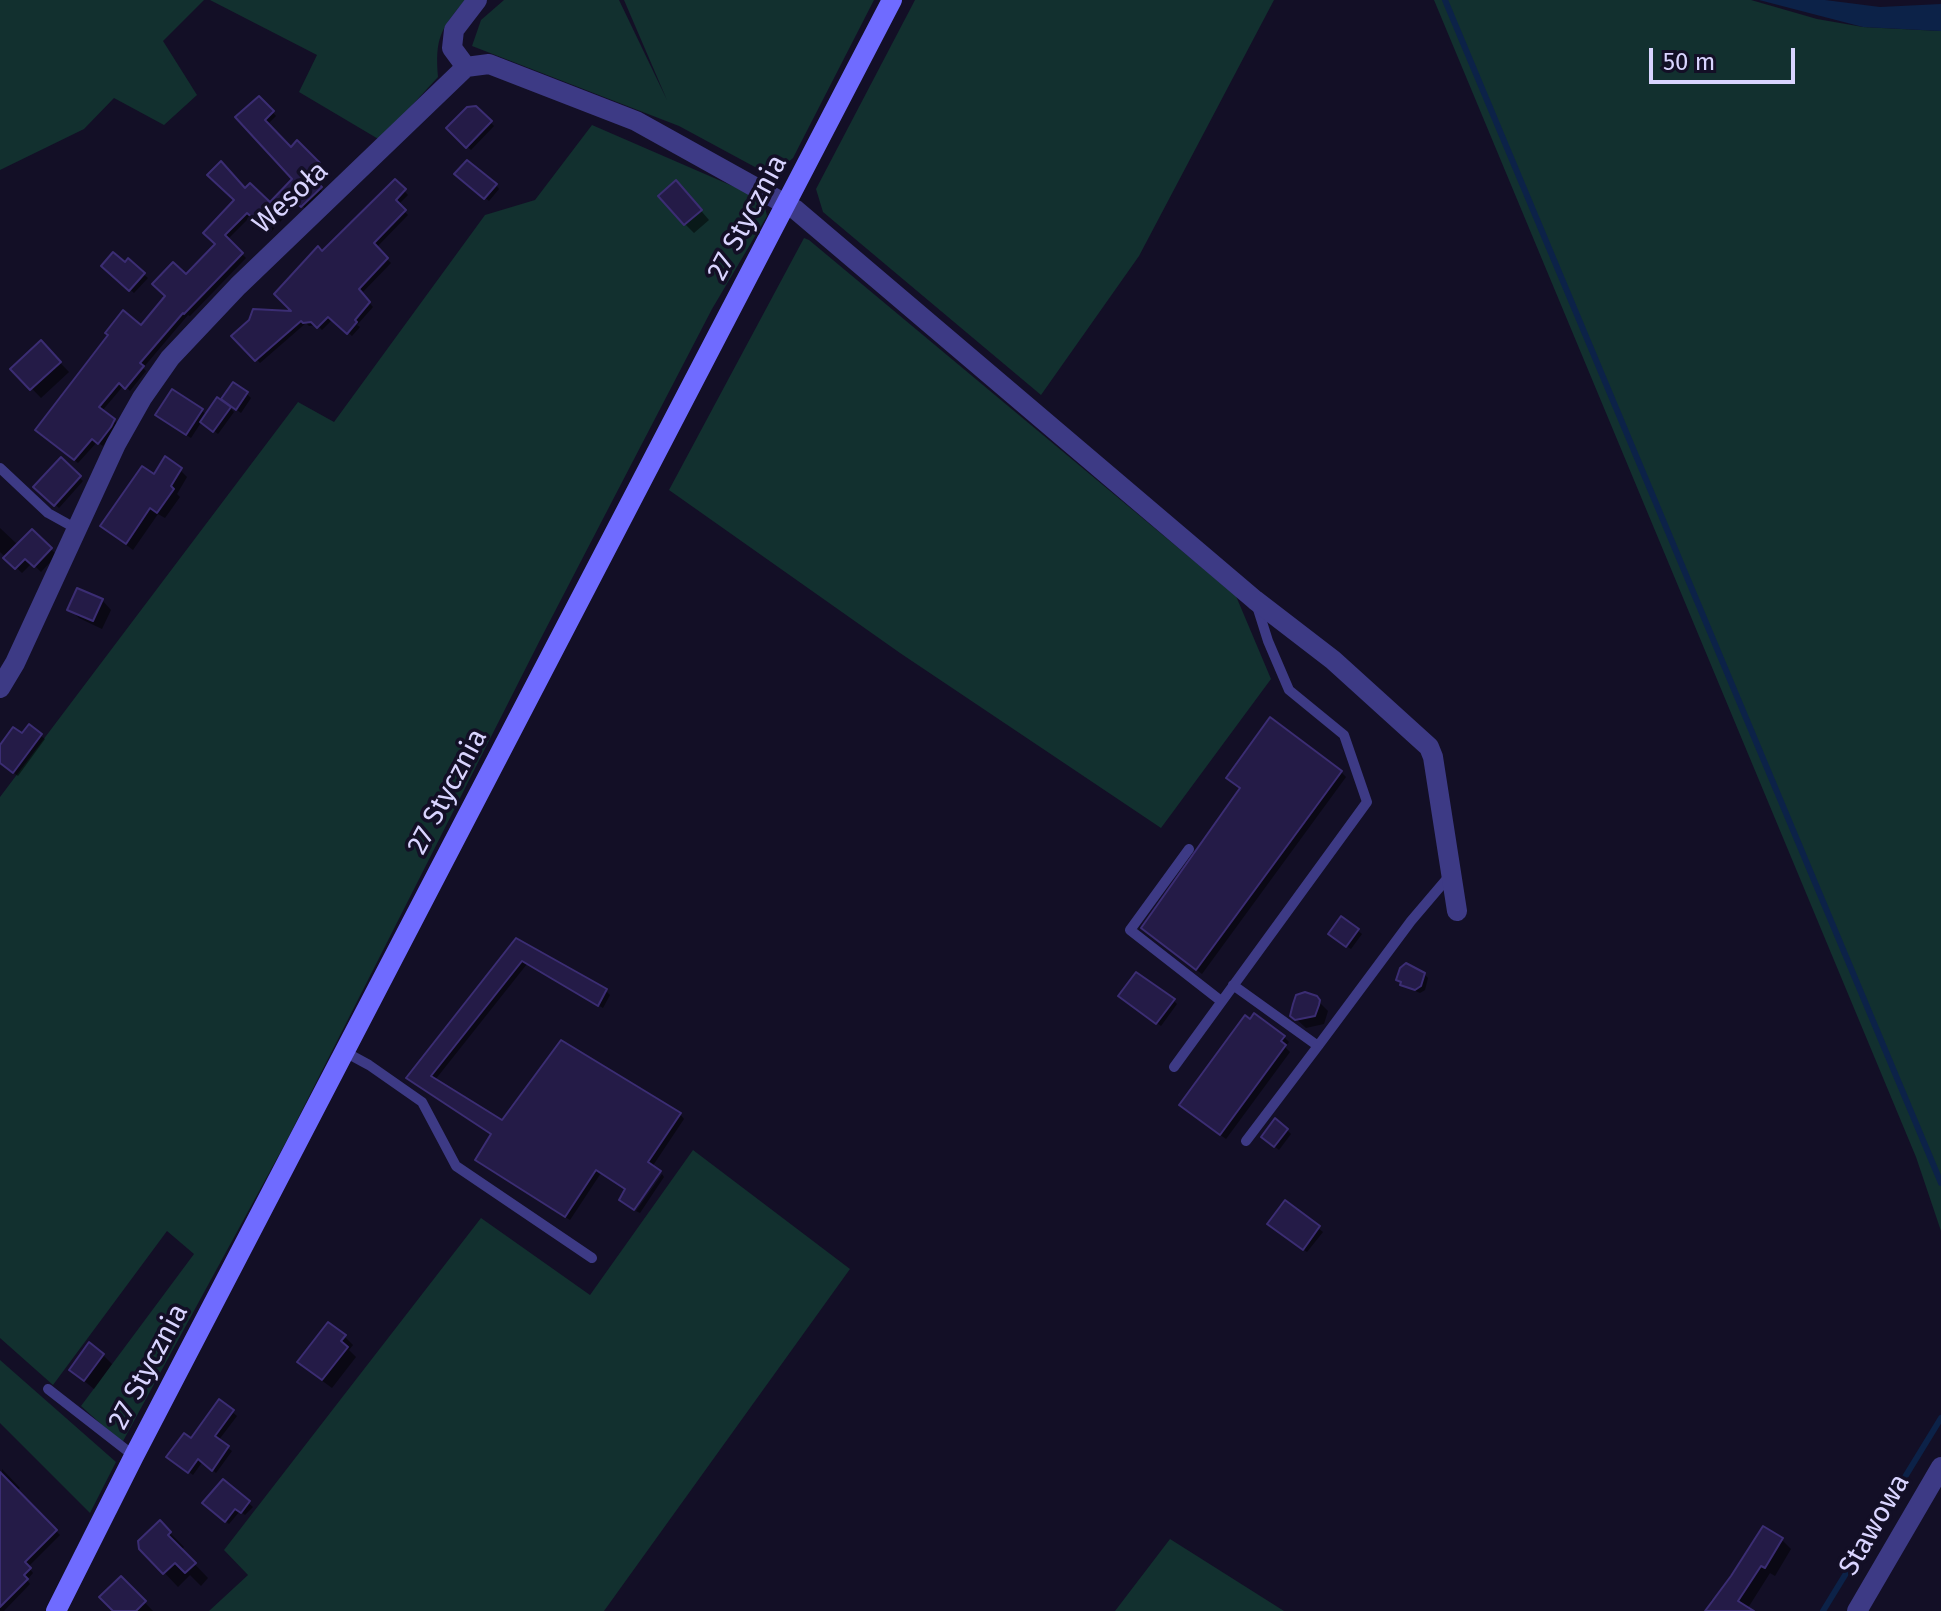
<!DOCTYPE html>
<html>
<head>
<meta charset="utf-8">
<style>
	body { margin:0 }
	#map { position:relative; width:1941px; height:1611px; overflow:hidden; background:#130f26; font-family:"Fira Sans",sans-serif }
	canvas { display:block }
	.scale { position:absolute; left:1649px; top:48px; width:146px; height:36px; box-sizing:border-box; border:4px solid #d9d4ff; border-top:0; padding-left:10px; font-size:24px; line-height:28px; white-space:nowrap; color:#d9d4ff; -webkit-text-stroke:6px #130f26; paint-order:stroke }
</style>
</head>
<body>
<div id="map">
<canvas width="1941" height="1611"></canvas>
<div class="scale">50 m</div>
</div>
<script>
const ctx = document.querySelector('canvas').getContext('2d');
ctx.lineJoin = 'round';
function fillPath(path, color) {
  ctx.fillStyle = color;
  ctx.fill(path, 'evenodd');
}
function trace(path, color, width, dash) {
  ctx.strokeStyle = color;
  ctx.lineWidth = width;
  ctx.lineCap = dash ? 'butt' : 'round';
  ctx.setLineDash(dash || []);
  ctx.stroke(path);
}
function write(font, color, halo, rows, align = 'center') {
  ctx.font = font + ' "Fira Sans",sans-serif';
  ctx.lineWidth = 7;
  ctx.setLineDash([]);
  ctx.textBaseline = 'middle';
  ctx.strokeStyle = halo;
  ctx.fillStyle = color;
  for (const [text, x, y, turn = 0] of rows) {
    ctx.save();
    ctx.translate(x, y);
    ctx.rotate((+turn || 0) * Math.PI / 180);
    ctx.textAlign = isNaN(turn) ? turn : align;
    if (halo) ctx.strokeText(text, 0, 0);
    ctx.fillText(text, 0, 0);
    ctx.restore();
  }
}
fillPath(new Path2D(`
	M0,0H204L163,41L197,95L164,125L114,98L84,129L0,170Z
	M210,0H465C440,30 435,38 438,77L380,140L299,92L317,55Z
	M504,0H619L667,100L624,0H874L793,158L778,171L766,173L679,126L472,46L481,20Z
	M915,0H1274L1139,256L1041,395L823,212L816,189Z
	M1434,0H1751L1817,19L1863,27L1941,31V1231L1916,1157Z
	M592,125L751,194L764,203L767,216L712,309L540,640L287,1140L122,1443L81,1406L194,1254L167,1231L53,1385L0,1338V797L298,402L334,422L485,215L535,200Z
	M804,238L809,240L1236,596L1271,679L1161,828L900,653L669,490Z
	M693,1150L850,1269L604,1611H209L248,1575L224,1550L481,1218L590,1295Z
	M0,1360L116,1462L90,1513L0,1423Z
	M1170,1539L1284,1611H1115Z`), '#12302f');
fillPath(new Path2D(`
	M1759,0H1825L1880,7L1941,4V31L1863,27Z`), '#0c2248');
fillPath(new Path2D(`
	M259,98L276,116L267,125L291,150L297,143L323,168L311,180L324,193L307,210L298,202L271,232L252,215L227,240L246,258L190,316L188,315L143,368L146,371L130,391L124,385L102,411L118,424L103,446L97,442L78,463L41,433L218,244L245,190L270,205L295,179L238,117Z
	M476,108L494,126L471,150L448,128Z
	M461,178L496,185L499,189L489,201Z
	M395,181L408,195L398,205L408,215L376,248L391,263L361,294L373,307L357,325L360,327L352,336L333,319L322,330L317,325L309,326L306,323L260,363L234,336L296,313L322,253Z
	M685,192L709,220L694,233L685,224Z
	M128,261L148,278L134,293L104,266L125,265Z
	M41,343L69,372L41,398L13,369Z
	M247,394L251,398L241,413L228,403Z
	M230,408L234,412L218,434L202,421L191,438L162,419L202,411L207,415Z
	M61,460L83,481L59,508L36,487Z
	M180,470L187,477L177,494L180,497L165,518L158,514L133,550L102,526L154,477Z
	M0,528L18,545L32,531L57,555L41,572L32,563L22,573L0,552Z
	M102,600L111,610L102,629L79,618L70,609Z
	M29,727L45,739L18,776L0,762V748L22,736Z
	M1341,772L1346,777L1202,974L1149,933L1242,788Z
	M1341,918L1362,934L1351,949L1334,938Z
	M516,941L606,991L610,995L603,1008L527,964L435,1080L502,1123L680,1114L684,1119L652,1167L627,1189L601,1173L570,1220L482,1164L493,1135L413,1082Z
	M1404,966L1420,970L1428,978L1425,990L1420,993L1402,985L1398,980Z
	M1125,1000H1173L1177,1004L1161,1026Z
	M1319,1002L1328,1011L1324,1024L1306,1028L1293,1016Z
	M1284,1037L1289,1042L1285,1047L1290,1052L1226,1139L1186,1110Z
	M1287,1130L1291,1134L1279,1150L1268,1141Z
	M662,1174L664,1177L640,1213L636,1211Z
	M1285,1203L1323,1232L1307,1252L1274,1227Z
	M344,1336L353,1345L349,1350L356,1357L332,1388L309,1371Z
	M103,1355L112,1364L94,1389L71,1370Z
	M220,1402L237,1416L218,1441L232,1451L216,1473L203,1461L193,1475L173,1460L192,1441Z
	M2,1469L20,1488L16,1491L60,1535L28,1567L33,1573L27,1580L30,1584L4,1611H0Z
	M223,1481L253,1507L245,1515L240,1511L229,1524L209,1507Z
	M160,1523L184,1547L181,1550L208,1578L201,1586L190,1575L178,1587L141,1548Z
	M1782,1540L1791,1549L1775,1576L1770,1573L1746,1611H1705L1712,1599L1714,1601Z
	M121,1578L153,1611H116Z`), '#0007');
trace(new Path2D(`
	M1445,0L1941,1183
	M1823,1611L1941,1418`), '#0c2248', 6);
const building = new Path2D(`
	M259,96L274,111L265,120L291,147L297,140L320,163L308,175L322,187L301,207L293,200L266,230L247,213L225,235L243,253L184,314L183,313L140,363L144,366L125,389L119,383L99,407L115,419L111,427L98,444L92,439L74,460L35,430L108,335L105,333L123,310L141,325L165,296L152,284L173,262L186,274L215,244L203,233L234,200L207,175L221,161L245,188L250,183L270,202L292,179L235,117Z
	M476,106L492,121L466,148L446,128L467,107Z
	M467,160L497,184L484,199L454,174Z
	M395,179L406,189L396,200L406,210L374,243L388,258L359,289L370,302L355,320L357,322L347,334L328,317L317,328L311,322L303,323L301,321L255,361L231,336L249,320L253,309L291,311L274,294L318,246L322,251Z
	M676,180L702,210L684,225L658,196Z
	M113,252L125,262L128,258L145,273L129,291L101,266Z
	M41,340L61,362L30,390L10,369Z
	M233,382L248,392L236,410L221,399Z
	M172,389L203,409L186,435L155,415Z
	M217,397L231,407L213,432L200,422Z
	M165,456L182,468L171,486L174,489L157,513L150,508L126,544L100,526L142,466L154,474Z
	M61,457L81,476L54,506L33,487Z
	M32,529L52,548L34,567L25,559L15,569L3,558Z
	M77,588L103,599L93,621L67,610Z
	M1270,717L1342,771L1196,970L1141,928L1240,788L1226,778Z
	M29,724L42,734L13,773L0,763V745L13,727L22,733Z
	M1341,916L1359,929L1346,947L1328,934Z
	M516,938L607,989L598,1006L522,961L431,1076L502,1120L561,1040L681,1113L648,1162L661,1171L634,1210L619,1200L625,1189L596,1170L565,1217L475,1160L491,1134L406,1078Z
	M1406,963L1425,973L1421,986L1415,990L1400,985L1401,982L1396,980L1400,968Z
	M1136,972L1175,999L1156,1024L1118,996Z
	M1305,992L1317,996L1320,1000L1319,1005L1315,1016L1295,1020L1290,1016L1293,1004L1296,995Z
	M1254,1013L1285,1036L1281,1041L1286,1045L1220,1135L1179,1105L1245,1015L1250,1019Z
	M1275,1118L1288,1129L1274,1147L1261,1137Z
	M1285,1200L1320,1226L1303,1250L1267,1224Z
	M328,1322L346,1335L341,1341L348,1347L322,1380L297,1362Z
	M89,1342L104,1354L84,1381L69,1370Z
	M219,1399L234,1410L215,1436L229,1446L212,1471L198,1459L188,1473L166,1457L184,1433L191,1438Z
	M0,1472L57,1530L25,1562L31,1568L24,1575L28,1579L0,1607Z
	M223,1479L250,1501L241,1513L235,1509L225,1522L202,1503Z
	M160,1520L171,1532L168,1535L196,1563L185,1573L175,1563L163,1574L139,1549L138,1541Z
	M1763,1526L1783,1538L1765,1568L1761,1566L1738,1601L1754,1611H1705L1731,1576Z
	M121,1576L146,1601L136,1611H113L99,1597Z`);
fillPath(building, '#241b47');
trace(building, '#3b2d73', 2);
trace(new Path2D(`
	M0,468L48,513L75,528
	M1189,849L1130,930L1221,1001
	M1233,985L1318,1046L1246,1141
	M1318,1046L1411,921L1451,874
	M345,1052L369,1065L422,1102L456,1166L592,1258
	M1174,1067L1367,802L1344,735L1289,690L1268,641L1257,606
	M48,1389L134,1456`), '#3d3a85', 10);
trace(new Path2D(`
	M466,67L452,48L454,30L477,0
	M0,688L15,663L116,444L142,398L170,358L238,286L466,67L489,64L636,121L796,210L1255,600L1333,660L1429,747L1433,757L1457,911
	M1857,1611L1941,1467`), '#3d3a85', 20);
trace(new Path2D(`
	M56,1611L134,1456L892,0`), '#6f6bff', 20);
write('28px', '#d9d4ff', '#130f26', [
	["Wesoła",291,198,-43],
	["27 Stycznia",748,218,-62],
	["27 Stycznia",448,792,-62],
	["27 Stycznia",149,1367,-62],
	["Stawowa",1875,1525,-60]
]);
</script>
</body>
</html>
